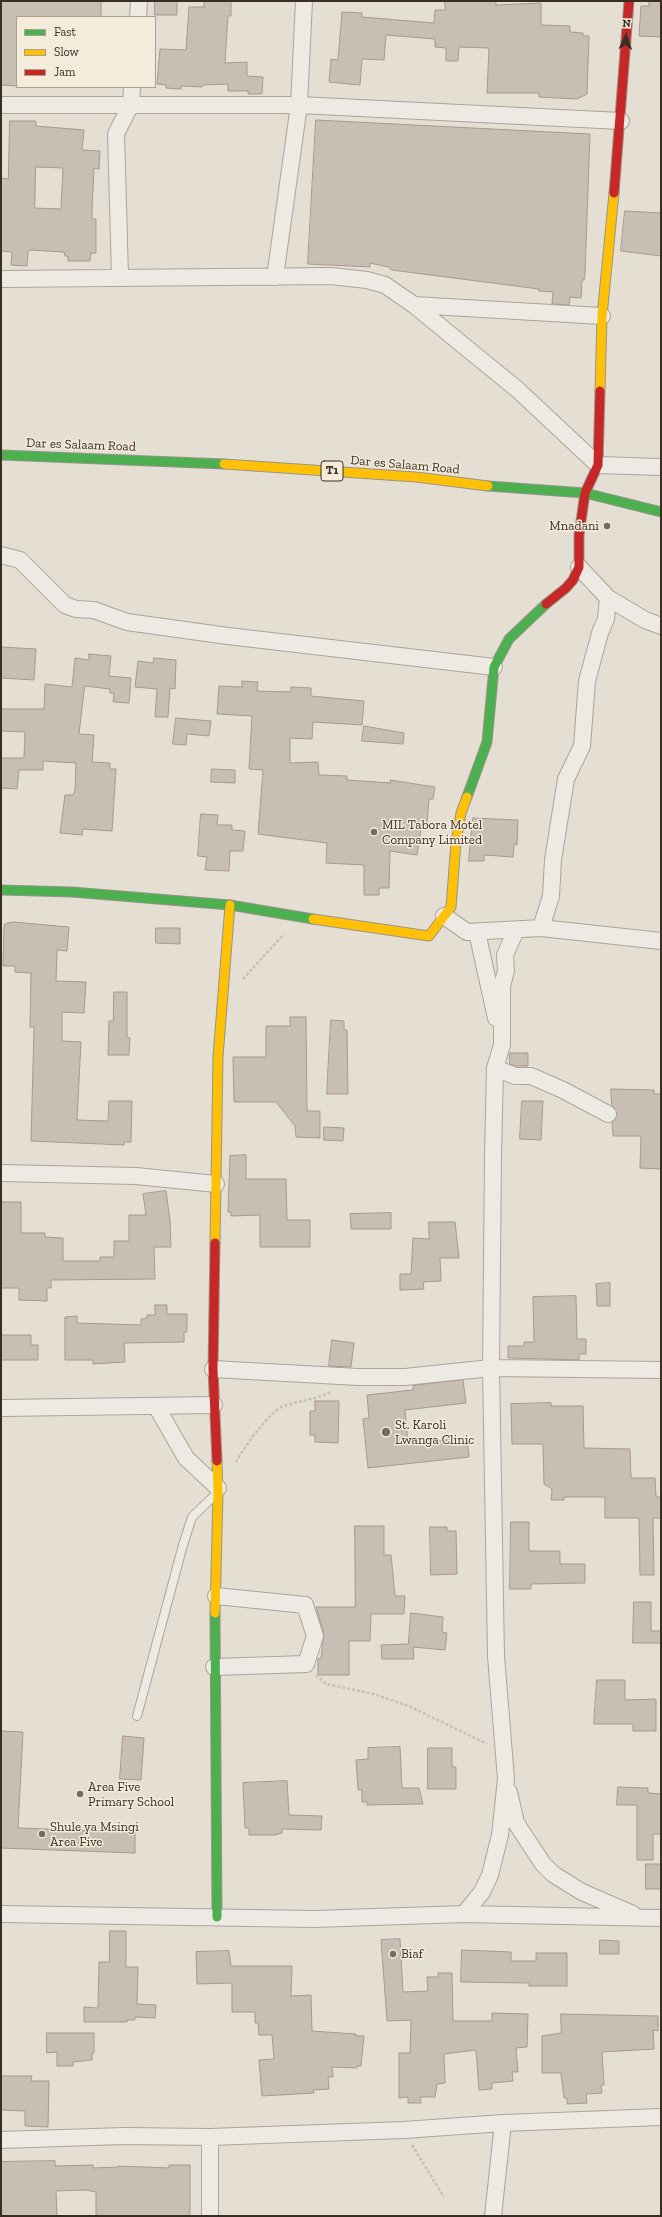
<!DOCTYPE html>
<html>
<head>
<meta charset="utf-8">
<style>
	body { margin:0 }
	#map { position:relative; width:662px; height:2217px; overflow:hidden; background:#e4ded3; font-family:"Zilla Slab",serif }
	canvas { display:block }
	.frame { position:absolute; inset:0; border:2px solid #3a2d23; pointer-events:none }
	.legend { position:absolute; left:16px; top:16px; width:140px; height:72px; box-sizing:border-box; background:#f4ebdb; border:1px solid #aa9f91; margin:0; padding:5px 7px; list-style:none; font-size:12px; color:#3a2d23 }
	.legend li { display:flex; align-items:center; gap:8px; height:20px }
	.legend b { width:20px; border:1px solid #aa9f91 }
	.north { position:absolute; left:606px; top:16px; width:40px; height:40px; -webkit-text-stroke:3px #f4ebdb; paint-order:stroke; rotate:3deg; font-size:11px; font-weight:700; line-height:16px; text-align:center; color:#3a2d23 }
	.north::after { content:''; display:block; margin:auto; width:14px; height:18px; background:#3a2d23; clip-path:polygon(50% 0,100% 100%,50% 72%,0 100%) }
</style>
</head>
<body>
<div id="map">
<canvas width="662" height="2217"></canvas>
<div class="frame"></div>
<ul class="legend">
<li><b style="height:5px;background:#4caf50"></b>Fast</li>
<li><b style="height:5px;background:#ffc107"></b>Slow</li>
<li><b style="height:5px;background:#c62828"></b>Jam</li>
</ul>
<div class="north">N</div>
</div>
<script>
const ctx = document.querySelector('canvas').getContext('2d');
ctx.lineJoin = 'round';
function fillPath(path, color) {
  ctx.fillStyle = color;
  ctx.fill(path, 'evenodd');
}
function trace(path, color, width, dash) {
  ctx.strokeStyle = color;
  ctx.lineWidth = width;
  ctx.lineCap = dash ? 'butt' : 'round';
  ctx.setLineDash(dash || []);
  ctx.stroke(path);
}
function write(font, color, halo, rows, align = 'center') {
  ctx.font = font + ' "Zilla Slab",serif';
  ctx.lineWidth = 3;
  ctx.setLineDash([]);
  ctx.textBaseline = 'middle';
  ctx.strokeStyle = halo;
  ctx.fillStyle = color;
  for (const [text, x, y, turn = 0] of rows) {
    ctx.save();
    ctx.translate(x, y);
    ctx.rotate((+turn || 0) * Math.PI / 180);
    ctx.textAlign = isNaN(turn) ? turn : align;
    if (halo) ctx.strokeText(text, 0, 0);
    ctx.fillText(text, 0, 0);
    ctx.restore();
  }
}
const building = new Path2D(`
	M1,1H101V17H17V86L1,85Z
	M155,1H177V15H155Z
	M204,1H231V16H228L225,63L247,62V76L263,77L262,94H248V91H228V84L203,85L202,87L181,86V89L166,88V85L157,84L160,49L186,50L189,7H204Z
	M445,1H496V5L541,3V25L570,26V32L583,33V36H589L587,94L577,99L539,97V93H487L489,48L459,47L458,61H446V48L435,47V39L386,35L384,60L362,59L360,85L329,82L331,59L338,60L342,12L362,13V17L434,23L435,10H445Z
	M649,1H661V37L639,36L641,6H649Z
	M316,120L590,134L585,273L584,280H582L581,298L570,297L569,305L552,304L553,292L539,291V289L392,270L388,267L370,263V267L308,264Z
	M10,121H36V126L84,130L82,150L100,151L99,169L94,168L92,210V219H96V253H91L90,261H68V256H65L64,252L30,250L28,252L27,266L11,265L12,252L1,251V178L8,179ZM36,167L63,168L61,209L35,208Z
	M625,211L661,213V256L621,251Z
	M1,647L36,649L34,680L1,678Z
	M89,654L111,656L109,676L131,678L129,703L113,702L114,693H110V689L85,686L84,691L79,734L94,735L92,762L110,763V769H116L112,831L83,829L82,835L60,833L65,795H73L75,790L76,763L43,761V770H19L17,789L1,788V758H24L25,732L1,731V709H44L45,684L72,687L75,658L89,660Z
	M154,658L176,660L175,689L170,688L168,717H155L157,689L135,687L138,661L153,663Z
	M242,681L258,682L257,691L291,692V687L311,688V696L364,701L362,725L313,722L312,739L290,738V763L318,762L319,775L347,776V780L391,783L390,780L435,787L433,799H429L427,824L421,829L417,855L390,851L389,888H379V895H364V865L326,863L327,843L258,834L263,770L249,769L252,716L217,714L219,686L242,687Z
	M176,718L211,721L209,736L187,734L186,745L173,744Z
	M364,726L404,733L403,744L362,741Z
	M212,769L235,770V783L211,782Z
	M201,814L218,815L217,825H232V830L245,831L243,851H230L229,871L205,870L207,857L198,856Z
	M473,818L518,820L517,845L514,844L513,857L484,855V861H469Z
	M13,922L69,927L67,951L57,950L56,981L86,982L84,1013L62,1012V1041L81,1042L77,1120L108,1121L109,1101H132L131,1142H124V1145L31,1141L34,1027H30L31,973L15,972V966H3L4,927L5,924Z
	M156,928H180V944L156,943Z
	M114,992H127V1037L130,1038L129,1055H108L109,1021H113Z
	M290,1017H306L307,1111H320V1138L296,1137L295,1126L276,1102H234L233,1057H266V1026H290Z
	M331,1020L344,1021V1030H347L348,1094H327Z
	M510,1053H528V1066H517L510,1064Z
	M611,1089L654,1090V1094H661V1169L640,1168L641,1136H613L612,1122L617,1114L612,1105Z
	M522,1101H543L541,1140L520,1139Z
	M324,1127L344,1128L343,1141L324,1140Z
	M246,1155V1179H286L287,1220H310V1247H260V1215L231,1216V1212H228L230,1156Z
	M166,1191L170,1220L171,1247H154L155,1279L51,1280V1288H47V1301L19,1300V1288H1V1202H21V1233H45V1237L63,1238V1261H100V1257H114V1241H129V1215H146L143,1194Z
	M391,1213V1229H351L350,1214Z
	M429,1222H455L459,1258H440L441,1281L423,1282L424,1289L400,1290V1274H411L413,1238L429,1239Z
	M610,1283V1306H597L596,1284Z
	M576,1296L577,1339H586V1354H579V1360L508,1358V1346H524V1342H534L533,1297Z
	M155,1305H167V1314H187V1332H184V1342L124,1343L125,1362L93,1364V1360H65V1317L77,1316V1323L141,1325V1319L147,1318V1315H155Z
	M1,1335H31V1345H38V1360H1Z
	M332,1340L354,1343L351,1367L329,1366Z
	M463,1380L466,1403L405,1410L408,1444L467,1438L469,1457L368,1468L363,1419L369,1418L367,1395L413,1390V1386Z
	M315,1401H339L338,1443L315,1442V1435H310V1411H315Z
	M551,1403V1406H583L584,1448L630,1449L631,1478H655L656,1497H661V1518H653L654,1575H640L639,1518H605V1497H564V1500H551L552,1489L544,1484L543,1444H512L511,1404Z
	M511,1522H529V1551H560V1564H585V1583L531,1584V1589H510Z
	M355,1526H384V1555H391L395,1596H405L404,1614H371L370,1641H349V1675H318V1659L321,1658L324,1634L316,1607H355Z
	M430,1527H447V1531H456L457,1574L431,1575Z
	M634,1602H651V1631H661V1643H633Z
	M411,1613L443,1617L442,1632L447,1633L445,1650L413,1647L414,1659H382L381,1645L408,1644Z
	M597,1680H625V1700L656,1699V1731H633V1724H594Z
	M2,1731L23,1732L18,1828L135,1832V1853L1,1848Z
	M123,1736L144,1738L141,1780L120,1779Z
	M400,1747L402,1788H419L423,1804L367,1805V1802H362V1790H358L356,1760L368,1759V1748Z
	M428,1748H452V1767H456V1789H428Z
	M287,1781L289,1815L322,1816L321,1830L282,1829V1833L275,1835H249V1828H245L243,1783Z
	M618,1787L648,1788V1793L661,1794V1834H653V1860H637V1805H617Z
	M646,1864H661V1889H646Z
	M110,1931H126V1967H138L137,2004L156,2005L155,2018L135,2017V2020H127V2022H84V2007L98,2008L99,1962H109Z
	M400,1939L403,1992L428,1991L427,1977H438V1973H452L453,2021H492V2013L528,2014L527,2047L516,2048L518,2072H512L513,2081L492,2083V2089L479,2090L476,2050L444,2054L445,2083L437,2084L435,2097H420L421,2103H408V2097L399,2098V2053H410L411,2020L387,2021L381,1940Z
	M600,1940L619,1941V1954H600Z
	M462,1950L511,1952V1961H536V1953H567V1986H529V1983L461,1982Z
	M229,1951L231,1966H292L291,1996L311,1995L312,2031L356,2034V2036H364L361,2066H357V2068L332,2067L333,2077H328L329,2089L313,2090L314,2093L262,2096L259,2060L274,2059L272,2035H259L258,2023H255V2012H232V1983L197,1984L196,1952Z
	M561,2014L658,2016V2031L653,2030L654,2049L602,2052L604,2085H601L602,2093L586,2094L587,2103L567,2104V2098H564L561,2073H542V2036L561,2033Z
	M47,2033H94V2053H92V2060L73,2062V2066H57V2052L47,2053Z
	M1,2076H32L31,2081H49L48,2127L25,2126V2111L1,2110Z
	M55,2161V2166L93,2165V2168L118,2167V2166L169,2168V2165H190V2216H96V2192L86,2190L56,2191L57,2216H1V2162Z`);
fillPath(building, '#c8beb4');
trace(building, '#a59a92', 1);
const lane = new Path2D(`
	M137,1716L183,1545L192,1517L215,1495`);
const street = new Path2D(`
	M138,17L139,1
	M1,105H299L621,121
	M120,277L116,134L131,104L132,87
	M275,277L299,105L304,1
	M1,279L331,276L367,280L385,285L414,305L518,390L598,465L661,467
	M414,305L602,316
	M1,555L20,560L65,605L76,609L94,610L127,622L228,636L494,667
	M579,567L608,598L645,620L661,626
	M444,916L467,932L541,928L661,941
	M541,928L551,896L553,860L566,779L582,746L587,681L600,633L606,619L608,598
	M477,932L496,1018
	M495,1068L515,1076H531L563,1090L608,1114
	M1,1173L136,1176L216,1184
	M213,1369L358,1377H405L491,1368L661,1370
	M156,1406L186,1458L218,1488
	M1,1408L214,1405
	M214,1667L306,1664L315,1636L305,1605L216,1596
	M509,1792L516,1823L543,1864L553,1874L582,1892L633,1914
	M1,1914L314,1919L464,1914L661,1918
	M464,1914L482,1892L490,1875L500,1835L506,1779L496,1656L491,1368L493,1156L495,1068L502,1045V986L506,971L505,955L516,930
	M1,2140L124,2136L210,2137L404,2130L503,2123L661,2117
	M210,2216V2137
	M493,2216L503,2123`);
const fast = new Path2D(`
	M1,455L224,464
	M488,486L585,493L661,512
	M467,797L487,742L494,667L509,639L546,604
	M1,890L72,892L230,905L313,919
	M215,1613L217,1917`);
const slow = new Path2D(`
	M600,391L602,316L614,193
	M224,464L416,477L488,486
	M313,919L429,936L451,907L456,842L461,813L467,797
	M215,1243L218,1057L230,905
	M215,1613L218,1492L217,1461`);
const jam = new Path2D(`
	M614,193L629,1
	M546,604L566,588L573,580L579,567V535L585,493L598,465L600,391
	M215,1243L213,1369L217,1461`);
trace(lane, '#aaa49b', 10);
trace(street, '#aaa49b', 18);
trace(fast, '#9a938b', 11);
trace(slow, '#9a938b', 11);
trace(jam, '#9a938b', 11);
trace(new Path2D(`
	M243,979L284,934
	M236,1462C244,1448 267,1414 282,1407C298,1400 315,1401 332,1391
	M316,1675L326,1684L374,1694L411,1707L487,1744
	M412,2145L444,2197`), '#c6c1ba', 2.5, [3, 2]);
trace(lane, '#edeae3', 8);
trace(street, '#edeae3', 16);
trace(fast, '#4caf50', 9);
trace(slow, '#ffc107', 9);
trace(jam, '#c62828', 9);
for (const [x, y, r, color] of [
	[607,526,4,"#766b61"],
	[374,832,4,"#766b61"],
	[386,1432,5,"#766b61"],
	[80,1794,4,"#766b61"],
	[42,1834,4,"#766b61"],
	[393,1954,4,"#766b61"]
]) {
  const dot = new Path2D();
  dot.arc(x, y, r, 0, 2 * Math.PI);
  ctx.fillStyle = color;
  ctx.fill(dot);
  trace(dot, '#f4ebdb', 1.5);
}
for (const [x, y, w] of [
	[332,471,22]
]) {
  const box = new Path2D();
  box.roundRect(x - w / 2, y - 10, w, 20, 3);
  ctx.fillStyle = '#f4ebdb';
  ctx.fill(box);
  trace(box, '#3a2d23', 1);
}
write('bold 12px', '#3a2d23', null, [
	["T1",332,471]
]);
write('13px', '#3a2d23', '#f4ebdb', [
	["Dar es Salaam Road",81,445,2],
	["Dar es Salaam Road",405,465,5]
]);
write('13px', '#3a2d23', '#f4ebdb', [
	["Mnadani",599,526,"right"],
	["MIL Tabora Motel",382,825],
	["Company Limited",382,840],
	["St. Karoli",395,1425],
	["Lwanga Clinic",395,1440],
	["Area Five",88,1787],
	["Primary School",88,1802],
	["Shule ya Msingi",50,1827],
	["Area Five",50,1842],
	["Biaf",401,1954]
], 'left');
</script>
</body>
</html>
